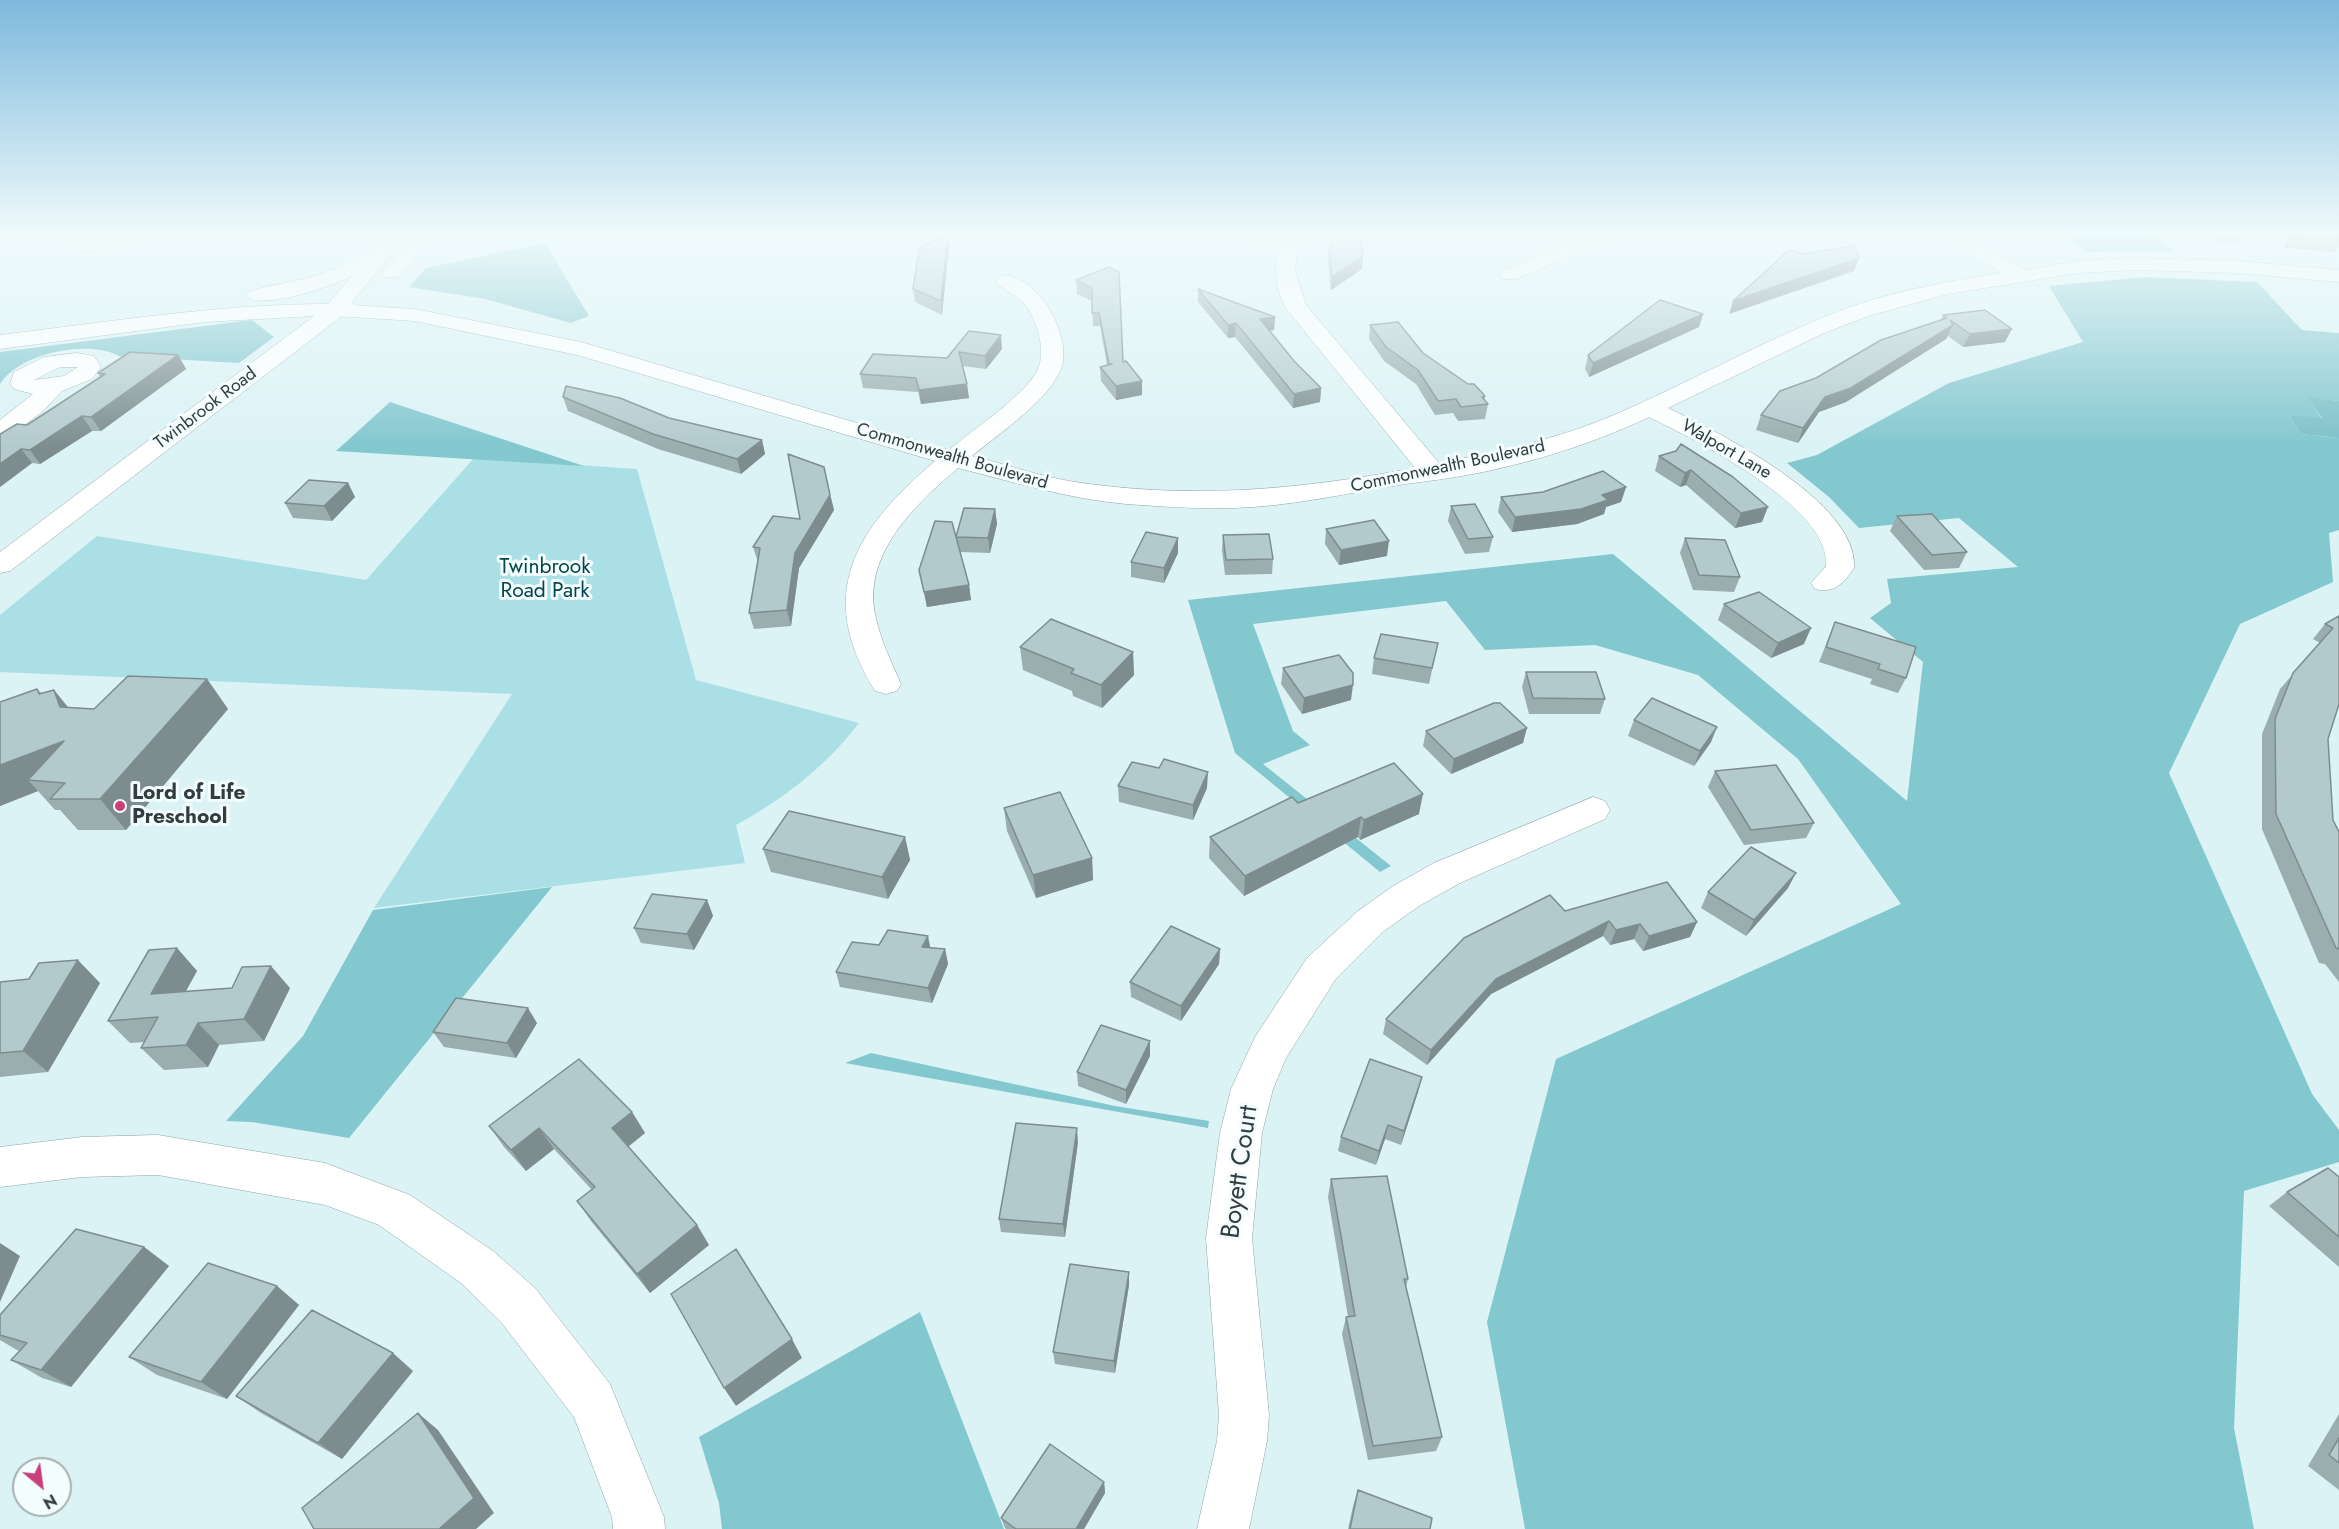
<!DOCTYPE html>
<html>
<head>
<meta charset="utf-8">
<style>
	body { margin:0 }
	#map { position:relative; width:2339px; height:1529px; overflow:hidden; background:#dcf3f6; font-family:Jost,sans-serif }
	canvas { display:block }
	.north { position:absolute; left:12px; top:1457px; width:60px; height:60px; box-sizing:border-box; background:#f4fdfe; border:2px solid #a7b0b1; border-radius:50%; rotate:151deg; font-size:16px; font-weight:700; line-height:24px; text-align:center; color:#333c3e }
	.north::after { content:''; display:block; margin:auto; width:21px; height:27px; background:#c83f7a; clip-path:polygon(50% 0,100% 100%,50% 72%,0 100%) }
</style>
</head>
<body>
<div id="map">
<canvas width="2339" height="1529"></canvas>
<div class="north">N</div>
</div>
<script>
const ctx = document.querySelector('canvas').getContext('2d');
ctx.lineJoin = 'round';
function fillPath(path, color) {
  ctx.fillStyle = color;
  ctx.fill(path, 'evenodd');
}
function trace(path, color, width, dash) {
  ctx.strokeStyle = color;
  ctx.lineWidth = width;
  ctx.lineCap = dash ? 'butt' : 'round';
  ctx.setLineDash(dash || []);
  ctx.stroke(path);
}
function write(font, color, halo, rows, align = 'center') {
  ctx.font = font + ' Jost,sans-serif';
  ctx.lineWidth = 6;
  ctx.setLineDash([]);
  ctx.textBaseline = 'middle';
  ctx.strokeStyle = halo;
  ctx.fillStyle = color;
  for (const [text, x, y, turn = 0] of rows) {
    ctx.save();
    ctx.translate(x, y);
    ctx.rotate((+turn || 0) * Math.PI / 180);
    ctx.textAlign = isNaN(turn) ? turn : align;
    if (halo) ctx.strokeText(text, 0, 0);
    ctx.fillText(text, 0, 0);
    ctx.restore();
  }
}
fillPath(new Path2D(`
	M474,458L637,469L696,680L859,723C825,767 785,798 736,825L745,863L374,908L512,694L0,672V615L97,536L366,580Z`), '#aadfe5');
fillPath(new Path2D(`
	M2060,234H2154L2173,251L2088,252Z
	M545,243L589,316L571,323L485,299L409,287L426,268Z
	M2145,277L2257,282L2302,330L2339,333V401L2308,398L2322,419L2289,415L2301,434L2339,438V530L2329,533L2333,582L2240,624L2169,773L2312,1094L2339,1130V1162L2244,1191L2234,1428L2254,1529H1525L1487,1322L1556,1059L1901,904L1798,759L1698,675L1595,645L1485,650L1446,601L1253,624L1293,731L1310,745L1263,764L1391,866L1380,872L1235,753L1188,600L1613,554L1907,801L1923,662L1870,618L1891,603L1887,579L2018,567L1959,518L1859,528L1829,497L1787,463L1817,455L1949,383L2083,342L2049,286Z
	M252,320L274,337L239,363L119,356C88,339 19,353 0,384V352Z
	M390,402L584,466L336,451Z
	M552,887L349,1138L252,1122L226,1121L303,1036L373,910Z
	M871,1053L1115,1106L1209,1121L1208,1128L845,1063Z
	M920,1312L1004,1529H722L719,1503L699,1437Z`), '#83c7cf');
fillPath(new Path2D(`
	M2307,397L2339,401V438L2301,434L2289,415L2322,418Z`), '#7dc0c9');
const minor = new Path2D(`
	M134,234H170L167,238C150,242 81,260 71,246L81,240Z
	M1225,234H1305L1297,252L1295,270L1306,305L1439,463C1498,452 1558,439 1614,415C1693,381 1769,337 1850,307C1898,290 1951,281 2001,273L1939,234H1963L2024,270L2078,261L2135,258L2239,261L2339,270V282L2239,273L2135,270L2078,273L1948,294L1868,316L1822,334L1668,408C1718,432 1859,502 1854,568C1844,583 1834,594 1815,589L1811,583L1826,566C1832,508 1694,439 1649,417C1582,449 1502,472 1428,481C1369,488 1312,503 1253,507C1211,510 1168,507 1126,504C1069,499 1013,482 958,468C916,504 863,553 875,614C880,639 891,661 901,684L897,691L886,694L875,691C814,593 856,528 935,461L577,355L415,321L334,316L326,315L323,310L326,305L334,304L415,309L581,342L949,450C971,431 1027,394 1038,369C1046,351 1038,324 1027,307C1019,295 1004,292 996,281L999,277L1006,275C1028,280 1043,296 1053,316C1060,329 1065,346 1063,361C1058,395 997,435 972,456C1004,464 1036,475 1069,481C1189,500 1297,490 1415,468L1285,307C1276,287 1272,267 1280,246L1235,240Z
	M1598,234H1628L1625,238L1572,255L1517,279H1503L1500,275L1503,271L1558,247Z
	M77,353L94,356L101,367L92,379L62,391L42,412L9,436L0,438V420L33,394L14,389L10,384L14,372L44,357ZM60,367H78L64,376L34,380Z
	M1593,797L1605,801L1610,810L1605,819L1460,883L1419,906L1384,931L1335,980L1286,1058L1273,1089L1262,1133L1252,1238L1269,1415L1267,1441L1249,1529H1197L1217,1441L1219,1415L1206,1238L1220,1133L1231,1089L1255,1037L1307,958L1358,911L1393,886L1434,863Z
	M158,1135L325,1163L410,1195L493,1251L535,1288L610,1384L664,1517L665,1529H613L612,1517L574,1417L501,1322L461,1283L379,1225L325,1205L158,1175L82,1177L0,1187V1147L82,1137Z`);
const major = new Path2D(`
	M388,234H408L352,302L355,305L351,309L10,571L0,573V552L314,316L205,322L0,349V335C109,322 218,304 328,304L352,276C328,287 275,306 250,299L247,295L250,291C278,283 306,281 334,269C346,264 359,250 372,252Z
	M415,234H435L398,277H384L381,273L384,269Z`);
trace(minor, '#90a5a8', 1);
trace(major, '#90a5a8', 1);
fillPath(minor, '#fff');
fillPath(major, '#fff');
fillPath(new Path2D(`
	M948,234L949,246L942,315L915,302L913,289Z
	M2212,234H2248L2243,243L2216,242Z
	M2289,234H2339V246L2335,252L2286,248L2283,250Z
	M1329,249L1363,256L1362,269L1331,290L1328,262Z
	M1109,267L1123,362L1142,395L1116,400L1101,381L1100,367L1107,365L1100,326H1093L1092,301L1077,294L1076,280Z
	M1198,289L1275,317L1274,330L1270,331L1294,361L1321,388L1320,402L1293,408L1235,337L1228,338L1198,302Z
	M1703,314L1699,327L1589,377L1585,369L1588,355Z
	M1943,315L2005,342L1963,347L1948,336L1946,339L1846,402L1819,412L1798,443L1756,430L1761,415L1816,378L1941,320Z
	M1370,325L1485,396V400L1488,404L1485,419L1458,421L1453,413L1435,415L1416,384L1384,361L1369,339Z
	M969,331L1002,349L986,369L963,366L969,398L921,404L918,392L863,388L860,374L947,358Z
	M178,355L186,369L101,431H92L40,464L32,463L0,487V434L27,425L100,377L98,373Z
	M563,397L669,418L762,440L765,454L741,474L658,449L568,411Z
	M1676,451L1762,522L1735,528L1686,485L1680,487L1655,471L1659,456Z
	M824,467L834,510L799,568L791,626L754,629L749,613L758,562L753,547L800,519Z
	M348,483L355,497L332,521L293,518L285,503Z
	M1626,487L1621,502L1606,507L1604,514L1577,524L1512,532L1498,512L1501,497Z
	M1451,506L1493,537L1489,552L1465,554L1448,521Z
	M995,509L997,524L990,553L960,552L969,585L971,600L927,607L919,570L956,537Z
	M1897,516L1967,552L1959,568L1924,570L1890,531Z
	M1326,529L1387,556L1339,565L1325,544Z
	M1223,535L1273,559L1272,574L1225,575L1222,550Z
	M1685,538L1740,577L1734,592L1693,590L1680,553Z
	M1178,553L1164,583L1131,577V562Z
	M1724,604L1804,644L1771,658L1718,620Z
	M2339,616L2328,739L2333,820L2339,832V982L2325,964L2319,963L2262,829V734L2280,689L2320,643L2313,639L2325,624Z
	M1835,622L1906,678L1898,693L1870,684L1872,679L1819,662Z
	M1438,643L1429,684L1372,674L1374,658Z
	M1020,647L1133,652L1134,675L1102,708L1073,696L1072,691L1023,670Z
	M1283,668L1351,700L1302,714L1281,684Z
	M1526,672L1605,699L1600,714H1529L1522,687Z
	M207,679L228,709L126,830H78L60,810H55L38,791L0,806L37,689L41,693L54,690L68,707L94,709Z
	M1634,720L1711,742L1694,766L1628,736Z
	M1426,731L1523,743L1451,774L1423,746Z
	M1715,771L1814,823L1806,838L1744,845L1708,787Z
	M1118,786L1207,788L1193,820L1119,802Z
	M1298,803L1419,814L1360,840L1358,837L1244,896L1209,858L1210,837Z
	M1004,808L1092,858L1093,880L1036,898L1007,831Z
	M905,837L910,860L888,899L771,872L763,849Z
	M1788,888L1746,936L1701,908L1708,892Z
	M707,900L713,916L694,950L641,943L634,928Z
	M1565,911L1697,922L1690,937L1643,951L1634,939L1610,945L1603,936L1491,994L1427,1065L1383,1034L1386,1019Z
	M879,945L945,949L948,964L932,1003L840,987L836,972Z
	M177,948L197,971L186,991L290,988L264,1041L219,1045L208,1067L164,1070L141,1048L145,1042L130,1043L108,1021Z
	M1220,949L1219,964L1181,1021L1131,997L1130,982Z
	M0,982L100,983L48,1072L0,1077Z
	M537,1023L516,1058L444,1047L433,1032Z
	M1150,1056L1126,1104L1078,1086L1077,1072Z
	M1422,1077L1418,1092L1401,1145L1385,1139L1376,1165L1338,1151L1341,1137Z
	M632,1112L645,1133L628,1147L697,1225L709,1245L650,1293L591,1221L577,1201L592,1190L554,1149L526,1171L504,1147L489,1126Z
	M1078,1142L1065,1237L1001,1232L999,1219Z
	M2339,1177V1267L2269,1206L2287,1192Z
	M1331,1179L1408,1279L1406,1287L1442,1437L1436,1451L1368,1460L1342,1334L1346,1317H1348L1328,1197Z
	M144,1247L169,1266L71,1387L42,1378L11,1360L20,1351L17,1350L0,1340V1315Z
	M1129,1272V1285L1115,1373L1055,1364L1053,1352Z
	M277,1286L299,1305L227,1399L157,1375L129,1357Z
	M413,1371L342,1459L261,1413L236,1396Z
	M2339,1414V1490L2308,1466Z
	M1104,1482L1105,1493L1084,1529H1006L1005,1528L1001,1518Z
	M1358,1490L1430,1529H1348L1353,1506Z`), '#9aaeaf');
fillPath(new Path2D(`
	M11,234H31L14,238Z
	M948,234L949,246L942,315L941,301Z
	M2293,236L2286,248L2283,250L2290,238Z
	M1363,256L1362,269L1331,290L1332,277Z
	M1859,258L1854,271L1729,314L1733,301Z
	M1703,314L1699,327L1589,377L1593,363Z
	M1275,317L1274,330L1259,333L1260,319Z
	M1236,323L1235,337L1228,338V325Z
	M1953,325L1946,339L1846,402L1819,412L1798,443L1803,428L1825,397Z
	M2012,329L2005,342L1963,347L1970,334Z
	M1001,335L1002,349L986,369L985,356Z
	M178,355L186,369L101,431L91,417Z
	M1142,381V395L1116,400V386Z
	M967,384L969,398L921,404L919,390Z
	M1321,388L1320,402L1293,408L1294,394Z
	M82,416L92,431L40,464L30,450Z
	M762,440L765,454L741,474L737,459Z
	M21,449L32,463L0,487V464Z
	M1691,470L1686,485L1680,487L1685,473Z
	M348,483L355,497L332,521L324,506Z
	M1626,487L1621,502L1606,507L1604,514L1577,524L1512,532L1515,517L1602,495Z
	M830,495L834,510L799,568L791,626L787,610L795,553Z
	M1768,507L1762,522L1735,528L1741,513Z
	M995,509L997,524L990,553L988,538Z
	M1178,538V553L1164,583V568Z
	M1389,541L1387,556L1339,565L1341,550Z
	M969,585L971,600L927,607L924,592Z
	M1811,628L1804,644L1771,658L1778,643Z
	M1133,652L1134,675L1102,708L1101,685Z
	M207,679L228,709L126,830L100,799Z
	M1353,685L1351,700L1302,714L1304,698Z
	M54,690L78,720L60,707Z
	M1717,727L1711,742L1694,766L1700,751Z
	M1527,728L1523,743L1451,774L1454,759Z
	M64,741L28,780L38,791L0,806V765Z
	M1208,772L1207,788L1193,820V805Z
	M1423,794L1419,814L1360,840L1364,820Z
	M1361,817L1358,837L1244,896L1245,876Z
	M905,837L910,860L888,899L882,877Z
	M1092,858L1093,880L1036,898L1033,875Z
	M1796,873L1788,888L1746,936L1754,920Z
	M707,900L713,916L694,950L687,934Z
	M1609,921L1603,936L1491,994L1427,1065L1431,1050L1496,979Z
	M1697,922L1690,937L1643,951L1649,936Z
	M1640,924L1634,939L1610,945L1616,930Z
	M928,936L931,951L922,947Z
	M177,948L197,971L172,1016L151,994Z
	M945,949L948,964L932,1003L928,988Z
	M1220,949L1219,964L1181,1021V1006Z
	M78,960L100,983L48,1072L23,1051Z
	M271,966L290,988L264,1041L244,1019Z
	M528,1008L537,1023L516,1058L507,1043Z
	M198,1023L219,1045L208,1067L186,1045Z
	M1150,1041V1056L1126,1104V1090Z
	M1422,1077L1418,1092L1401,1145L1404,1131Z
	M632,1112L645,1133L625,1149L612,1128Z
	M1388,1125L1385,1139L1376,1165L1379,1151Z
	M539,1128L554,1149L526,1171L511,1150Z
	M1077,1128L1078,1142L1065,1237L1063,1224Z
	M697,1225L709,1245L650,1293L637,1274Z
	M0,1243L20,1256L0,1302Z
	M144,1247L169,1266L71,1387L41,1370Z
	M1129,1272V1285L1115,1373L1114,1361Z
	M277,1286L299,1305L227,1399L201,1382Z
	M792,1339L802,1358L736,1406L724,1388Z
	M393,1353L413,1371L342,1459L318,1443Z
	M418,1413L438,1430L494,1513L476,1529H439Z
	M1104,1482L1105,1493L1084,1529H1076Z`), '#7d8d8f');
const building = new Path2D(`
	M947,234H948L941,301L913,289L919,249Z
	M1336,234H1360L1363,256L1332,277L1329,249Z
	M2292,234H2339V240L2293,236L2290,238Z
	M1855,245L1859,258L1733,301L1789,250L1805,254Z
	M1109,267L1119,272L1123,362L1126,361L1142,381L1116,386L1100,367L1112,364H1109L1099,313H1092V288L1076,280Z
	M1198,289L1275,317L1260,319L1294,361L1321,388L1294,394L1236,323L1228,325Z
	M1660,300L1703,314L1593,363L1588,355Z
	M1985,310L2012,329L1970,334L1950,320L1953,325L1851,388L1825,397L1803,428L1761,415L1780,391L1816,378L1881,340L1947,318L1943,315Z
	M1398,322L1423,353L1468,384H1474L1485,396L1482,397L1488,404L1461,407L1456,399L1438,401L1418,370L1386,347L1370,325Z
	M969,331L1001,335L985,356L959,352L967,384L919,390L916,378L860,374L873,354L947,358Z
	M130,352L178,355L91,417L82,416L30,450L21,449L0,464V434L17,424L27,425L105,374L98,373Z
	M566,386L620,398L669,418L762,440L737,459L653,434L563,397Z
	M1681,444L1733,477L1768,507L1741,513L1691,470L1685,473L1659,456L1676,451Z
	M788,454L824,467L830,495L795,553L787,610L749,613L760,548L753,547L773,516L800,519Z
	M1603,471L1626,487L1602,495L1608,500L1581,509L1515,517L1501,497L1543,492Z
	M309,480L348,483L324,506L285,503Z
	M1475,504L1493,537L1468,539L1451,506Z
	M964,508L995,509L988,538L956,537Z
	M1932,514L1967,552L1932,555L1897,516Z
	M1374,520L1389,541L1341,550L1326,529Z
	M935,521L952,522L969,585L924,592L919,570Z
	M1146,532L1178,538L1164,568L1131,562Z
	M1269,534L1273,559L1226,560L1223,535Z
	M1685,538L1725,540L1740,577L1699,575Z
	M1759,592L1811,628L1778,643L1724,604Z
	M2339,616V704L2328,739L2333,820L2339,832V949L2336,948L2276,814L2275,719L2293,673L2333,628L2325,624Z
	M1051,619L1133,652L1101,685L1071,673L1074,669L1020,647Z
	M1835,622L1916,647L1906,678L1878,669L1880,664L1826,647Z
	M1381,634L1438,643L1432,668L1374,658Z
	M1339,655L1353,673V685L1304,698L1283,668Z
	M1526,672H1596L1605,699L1533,698Z
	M128,676L207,679L100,799H50L65,783L28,780L64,741L0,765V702L37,689L39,694L54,690L60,707L94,709Z
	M1652,698L1717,727L1700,751L1634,720Z
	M1494,703H1500L1527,728L1454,759L1426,731Z
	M1164,759L1208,772L1193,805L1118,786L1132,762L1159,768Z
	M1394,763L1423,794L1364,820L1361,817L1245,876L1210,837L1292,797L1298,803Z
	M1776,765L1814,823L1751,830L1715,771Z
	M1060,792L1092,858L1033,875L1004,808Z
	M789,811L905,837L882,877L763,849Z
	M1751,847L1796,873L1754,920L1708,892Z
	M1667,882L1697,922L1649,936L1640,924L1616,930L1609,921L1496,979L1431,1050L1386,1019L1464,938L1550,895L1565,911Z
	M652,894L707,900L687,934L634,928Z
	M1171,926L1220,949L1181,1006L1130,982Z
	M888,930L928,936L922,947L945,949L928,988L836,972L852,942L879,945Z
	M177,948L151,994L232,988L242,967L271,966L244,1019L198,1023L186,1045L141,1048L158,1017L108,1021L149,950Z
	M78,960L23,1051L0,1053V982L29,979L39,963Z
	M456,998L528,1008L507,1043L433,1032Z
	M1101,1025L1150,1041L1126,1090L1077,1072Z
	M579,1059L632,1112L612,1128L697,1225L637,1274L577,1201L595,1187L539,1128L511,1150L489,1126Z
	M1370,1059L1422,1077L1404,1131L1388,1125L1379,1151L1341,1137Z
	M1016,1123L1077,1128L1063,1224L999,1219Z
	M2328,1168L2339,1177V1237L2287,1192Z
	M1387,1176L1408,1279H1404L1442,1437L1373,1446L1346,1317L1355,1316L1331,1179Z
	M76,1229L144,1247L41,1370L11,1360L27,1343L0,1335V1315Z
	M736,1249L792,1339L724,1388L671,1294Z
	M208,1263L277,1286L201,1382L129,1357Z
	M1070,1264L1129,1272L1114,1361L1053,1352Z
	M312,1310L393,1353L318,1443L236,1396Z
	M418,1413L474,1498L439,1529H314L302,1508Z
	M2339,1438V1463L2329,1455Z
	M1050,1444L1104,1482L1076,1529H1016L1001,1518Z
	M1358,1490L1432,1518L1430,1529H1350Z`);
fillPath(building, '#b3cacc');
trace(building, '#7d8d8f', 1.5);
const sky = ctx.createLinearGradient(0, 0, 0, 448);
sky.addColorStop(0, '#7db9dc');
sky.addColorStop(0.52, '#effafb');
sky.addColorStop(1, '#effafb00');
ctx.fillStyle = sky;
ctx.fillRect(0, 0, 2339, 448);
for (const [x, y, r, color] of [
	[120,806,6,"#c83f7a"]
]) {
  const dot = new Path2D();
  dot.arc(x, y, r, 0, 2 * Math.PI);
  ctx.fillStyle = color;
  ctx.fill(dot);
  trace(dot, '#f4fdfe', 2);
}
write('18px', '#333c3e', '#f4fdfe', [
	["Twinbrook Road",206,409,-37],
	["Walport Lane",1726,450,30],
	["Commonwealth Boulevard",952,457,16],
	["Commonwealth Boulevard",1448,467,-12]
]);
write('21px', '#03454c', '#f4fdfe', [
	["Twinbrook",545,568],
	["Road Park",545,592]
]);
write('bold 21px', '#333c3e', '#f4fdfe', [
	["Lord of Life",132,794],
	["Preschool",132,818]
], 'left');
write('26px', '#333c3e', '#f4fdfe', [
	["Boyett Court",1241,1172,-82]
]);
</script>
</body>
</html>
